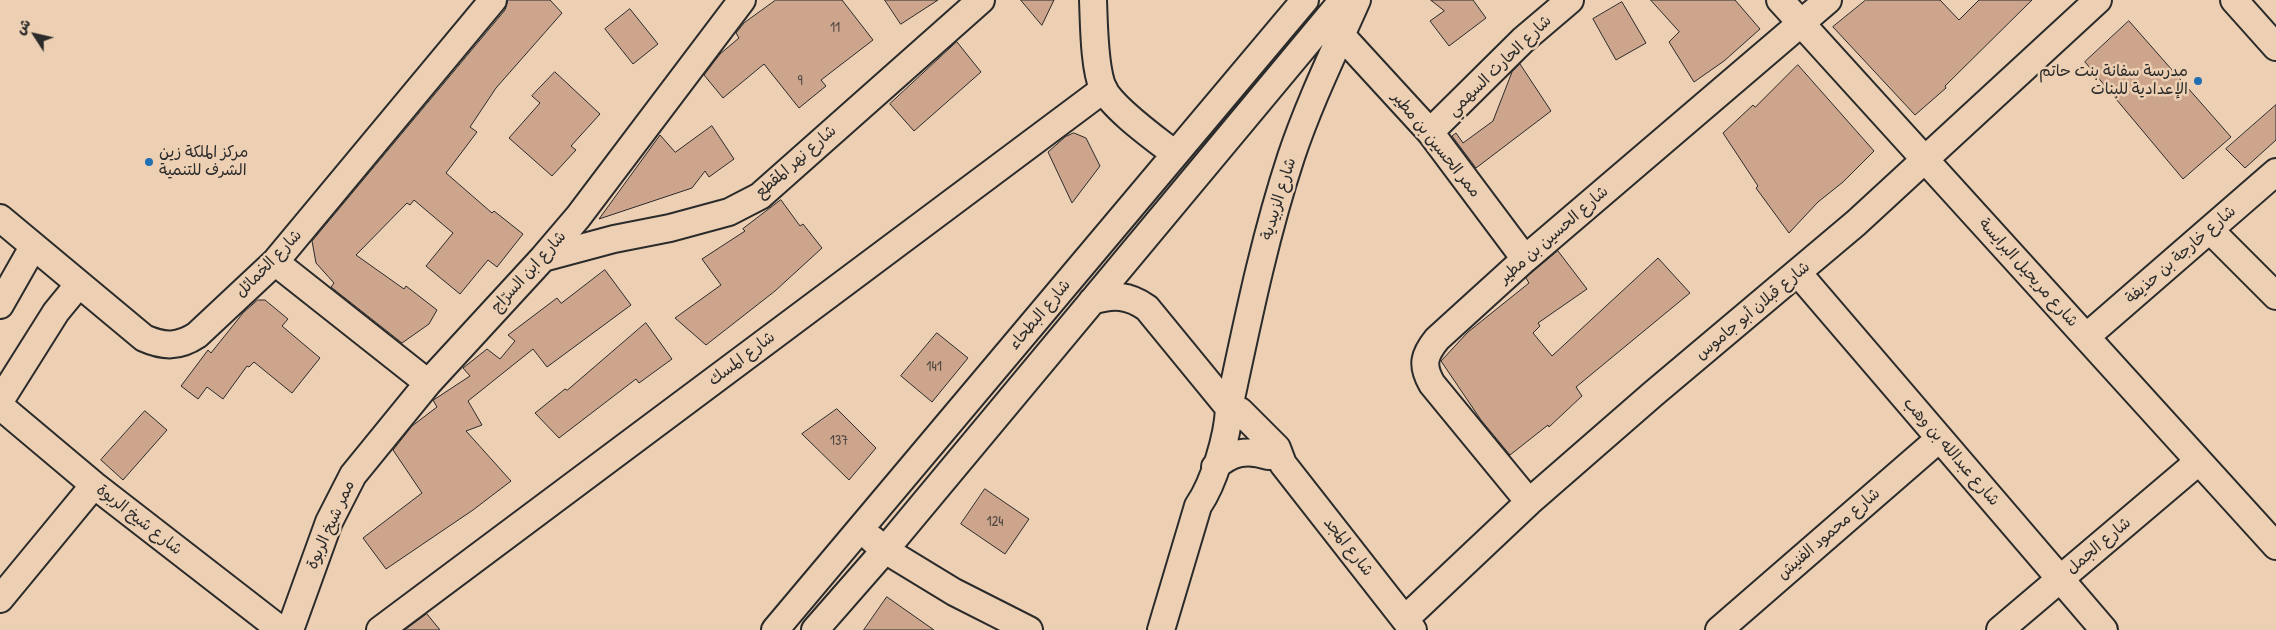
<!DOCTYPE html>
<html>
<head>
<meta charset="utf-8">
<style>
	body { margin:0 }
	#map { position:relative; width:2276px; height:630px; overflow:hidden; background:#edd0b3; font-family:"Patrick Hand","Playpen Sans Arabic",sans-serif }
	canvas { display:block }
	.north { position:absolute; left:10px; top:10px; width:50px; height:50px; -webkit-text-stroke:4px #edd0b3; paint-order:stroke; rotate:305deg; font-size:14px; font-weight:700; line-height:20px; text-align:center; color:#2b2b2b }
	.north::after { content:''; display:block; margin:auto; width:18px; height:22px; background:#2b2b2b; clip-path:polygon(50% 0,100% 100%,50% 72%,0 100%) }
</style>
</head>
<body>
<div id="map">
<canvas width="2276" height="630"></canvas>
<div class="north">ش</div>
</div>
<script>
const ctx = document.querySelector('canvas').getContext('2d');
ctx.lineJoin = 'round';
function fillPath(path, color) {
  ctx.fillStyle = color;
  ctx.fill(path, 'evenodd');
}
function trace(path, color, width, dash) {
  ctx.strokeStyle = color;
  ctx.lineWidth = width;
  ctx.lineCap = dash ? 'butt' : 'round';
  ctx.setLineDash(dash || []);
  ctx.stroke(path);
}
function write(font, color, halo, rows, align = 'center') {
  ctx.font = font + ' "Patrick Hand","Playpen Sans Arabic",sans-serif';
  ctx.lineWidth = 5;
  ctx.setLineDash([]);
  ctx.textBaseline = 'middle';
  ctx.strokeStyle = halo;
  ctx.fillStyle = color;
  for (const [text, x, y, turn = 0] of rows) {
    ctx.save();
    ctx.translate(x, y);
    ctx.rotate((+turn || 0) * Math.PI / 180);
    ctx.textAlign = isNaN(turn) ? turn : align;
    if (halo) ctx.strokeText(text, 0, 0);
    ctx.fillText(text, 0, 0);
    ctx.restore();
  }
}
const building = new Path2D(`
	M508,0H550L562,13L496,88L470,127L477,132L446,173L492,213L494,211L523,234L497,267L488,260L460,294L426,266L453,233L414,200L410,205L407,203L356,255L404,289L406,286L437,310L429,324L402,343L331,287L334,283L316,263L312,241L505,10Z
	M776,0H842L873,40L821,80L826,86L799,108L764,64L723,98L704,75L720,54L739,38L736,33L744,23Z
	M885,0H938L901,24Z
	M1021,0H1054L1042,25Z
	M1431,0H1473L1486,18L1449,46L1430,21L1444,11Z
	M1651,0H1735L1760,29L1724,61L1694,82L1669,42L1679,32Z
	M1866,0H1940L1959,20L1979,0H2032L1945,86L1946,88L1915,115L1833,27Z
	M1622,2L1646,43L1616,60L1593,19Z
	M630,9L658,44L633,64L605,29Z
	M2129,21L2231,137L2183,179L2085,62Z
	M957,42L981,72L914,131L890,104Z
	M1520,64L1551,111L1476,168L1452,136L1456,133L1463,143L1493,121L1512,72Z
	M1798,65L1874,151L1843,182L1818,202L1789,233L1756,188L1758,186L1723,133L1753,105L1755,107Z
	M555,72L600,114L571,146L576,150L552,176L509,138L540,103L532,96Z
	M2276,105V140L2245,168L2226,149Z
	M712,126L734,159L709,177L705,171L692,188L599,219L660,135L675,152Z
	M1074,133L1086,138L1100,166L1072,203L1048,152L1065,137Z
	M781,200L800,226L803,224L822,248L775,291L706,345L675,318L721,285L702,259L745,231L743,229Z
	M1558,251L1587,289L1538,323L1540,326L1533,333L1552,356L1658,258L1690,293L1576,387L1582,396L1549,427L1548,425L1510,455L1481,420L1441,361L1468,332L1529,283L1526,278Z
	M605,270L631,305L547,367L533,349L468,401L482,425L466,431L511,481L473,510L386,569L363,538L422,493L393,450L412,426L437,407L433,400L435,399L470,376L463,368L487,349L500,359L515,341L508,335L557,298L561,303Z
	M258,300H265L288,319L282,326L320,358L292,393L254,362L249,367L247,366L223,399L207,387L198,399L181,386L208,350L211,353L243,313Z
	M646,323L672,359L639,383L636,379L559,438L535,413L565,389L567,390Z
	M937,333L968,358L932,402L901,376Z
	M837,409L876,448L849,480L802,434Z
	M145,411L167,430L123,480L101,460Z
	M985,489L1029,519L1005,554L961,524Z
	M887,597L934,630H864Z
	M427,614L440,630H405Z`);
fillPath(building, '#cca58c');
trace(building, '#2b2b2b', 1);
const minor = new Path2D(`
	M1093,0C1094,23 1094,68 1103,88C1112,108 1157,140 1175,154
	M1780,0L2276,546
	M2234,0L2276,47
	M1341,35L1430,132L1525,259
	M1430,132L1523,40L1570,0
	M0,218L144,338C164,347 179,347 197,335L275,262L493,0
	M2210,230L2276,296
	M543,258L614,239L670,228L729,212L760,196L981,0
	M275,262L428,383L543,258L578,217L742,0
	M1798,273L2104,630
	M1092,301C1113,294 1129,295 1147,308L1229,408L1234,418
	M0,305L33,247
	M2086,337L2276,172
	M0,401L56,312L79,284
	M0,406L94,485L281,630
	M1229,408L1240,411L1277,448L1283,464L1413,630
	M1215,467C1231,452 1247,449 1268,456
	M1529,502L1432,384C1421,365 1424,355 1437,339L1525,259L1828,0
	M872,539L885,550L954,592L1029,630
	M0,599L94,485
	M1405,619L1529,502L1653,394L1856,223L2098,0
	M290,630L329,522L353,475L428,383
	M380,630L1104,89
	M775,630L1305,0
	M815,630L885,550L1343,0
	M1161,630L1198,506C1214,483 1228,436 1229,408C1247,324 1264,239 1291,157C1309,103 1334,52 1357,0
	M1719,630L1939,439
	M2000,630L2198,462`);
trace(minor, '#2b2b2b', 30);
trace(minor, '#edd0b3', 26);
for (const [x, y, r, color] of [
	[2198,81,5,"#1f6fb2"],
	[149,162,5,"#1f6fb2"]
]) {
  const dot = new Path2D();
  dot.arc(x, y, r, 0, 2 * Math.PI);
  ctx.fillStyle = color;
  ctx.fill(dot);
  trace(dot, '#edd0b3', 2);
}
write('14px', '#534a43', null, [
	["11",835,28],
	["9",800,81],
	["141",934,367],
	["137",839,441],
	["124",995,522]
]);
write('16px', '#2b2b2b', '#edd0b3', [
	["شارع الحارث السهمي",1500,66,-44],
	["ممر الحسين بن مطير",1436,145,51],
	["شارع نهر المقطع",796,162,-41],
	["شارع الزبيدية",1279,199,-73],
	["شارع الحسين بن مطير",1554,235,-41],
	["شارع خارجة بن حذيفة",2181,255,-41],
	["شارع الخمائل",269,264,-46],
	["شارع ابن السرّاج",529,272,-48],
	["شارع مريحيل البرايسة",2028,273,48],
	["شارع قبلان أبو جاموس",1753,311,-40],
	["شارع البطحاء",1040,315,-50],
	["شارع المسك",742,359,-37],
	["شارع عبدالله بن وهب",1951,452,49],
	["شارع شيخ الربوة",139,520,38],
	["ممر شيخ الربوة",331,525,-66],
	["شارع محمود الفنيش",1829,534,-41],
	["شارع الجمل",2099,546,-40],
	["شارع المجد",1348,547,52]
]);
write('16px', '#2b2b2b', '#edd0b3', [
	["مدرسة سفانة بنت حاتم",2188,72],
	["الإعدادية للبنات",2188,90],
	["مركز الملكة زين",159,153,"left"],
	["الشرف للتنمية",159,171,"left"]
], 'right');
</script>
</body>
</html>
